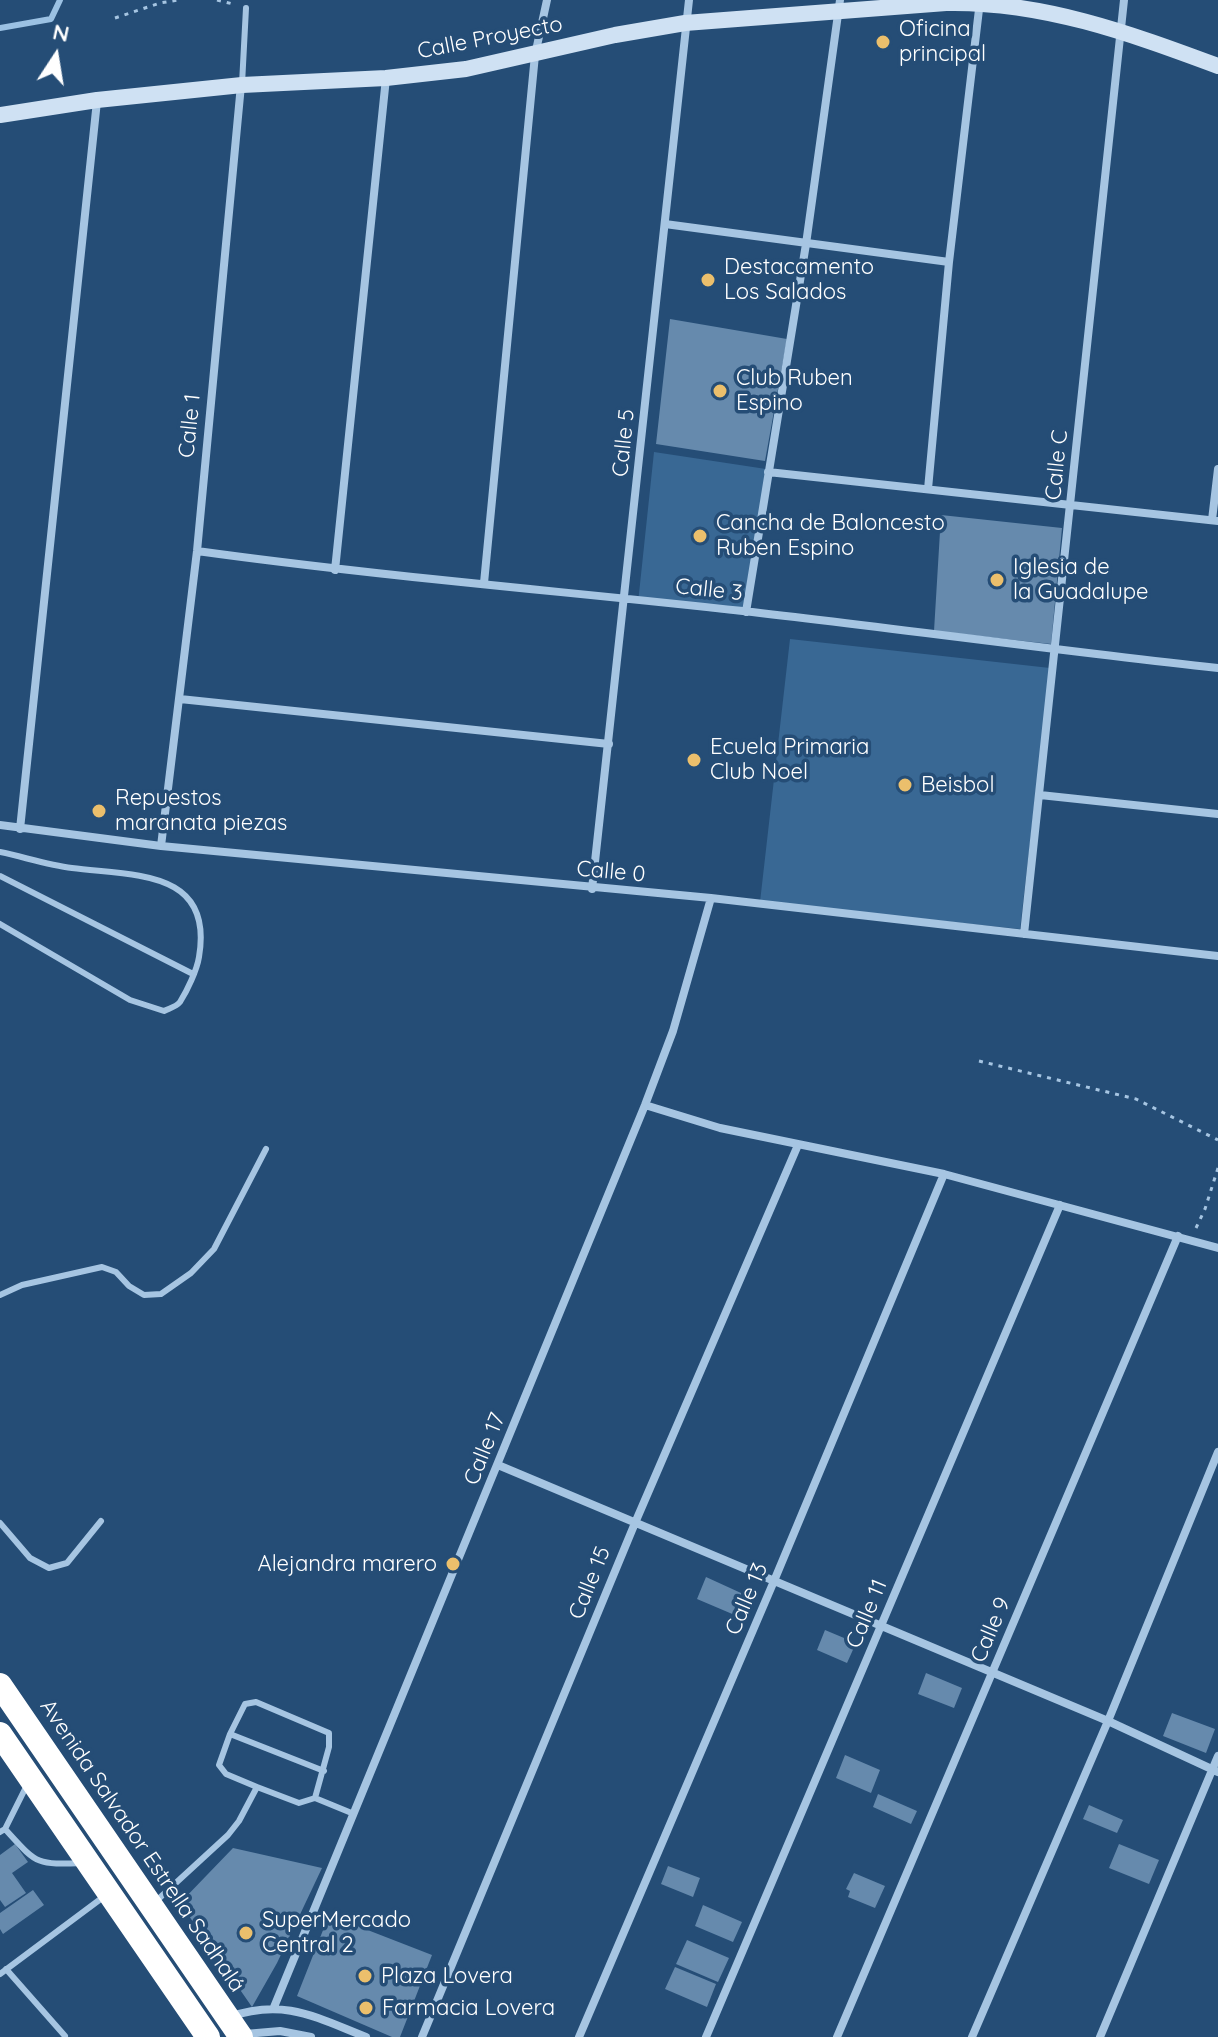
<!DOCTYPE html>
<html>
<head>
<meta charset="utf-8">
<style>
	body { margin:0 }
	#map { position:relative; width:1218px; height:2037px; overflow:hidden; background:#254d76; font-family:Quicksand,sans-serif }
	canvas { display:block }
	.north { position:absolute; left:16px; top:16px; width:80px; height:80px; -webkit-text-stroke:6px #254d76; paint-order:stroke; rotate:12deg; font-size:22px; font-weight:700; line-height:32px; text-align:center; color:#fff }
	.north::after { content:''; display:block; margin:auto; width:28px; height:36px; background:#fff; clip-path:polygon(50% 0,100% 100%,50% 72%,0 100%) }
</style>
</head>
<body>
<div id="map">
<canvas width="1218" height="2037"></canvas>
<div class="north">N</div>
</div>
<script>
const ctx = document.querySelector('canvas').getContext('2d');
ctx.lineJoin = 'round';
function fillPath(path, color) {
  ctx.fillStyle = color;
  ctx.fill(path, 'evenodd');
}
function trace(path, color, width, dash) {
  ctx.strokeStyle = color;
  ctx.lineWidth = width;
  ctx.lineCap = dash ? 'butt' : 'round';
  ctx.setLineDash(dash || []);
  ctx.stroke(path);
}
function write(font, color, halo, rows, align = 'center') {
  ctx.font = font + ' Quicksand,sans-serif';
  ctx.lineWidth = 7;
  ctx.setLineDash([]);
  ctx.textBaseline = 'middle';
  ctx.strokeStyle = halo;
  ctx.fillStyle = color;
  for (const [text, x, y, turn = 0] of rows) {
    ctx.save();
    ctx.translate(x, y);
    ctx.rotate((+turn || 0) * Math.PI / 180);
    ctx.textAlign = isNaN(turn) ? turn : align;
    if (halo) ctx.strokeText(text, 0, 0);
    ctx.fillText(text, 0, 0);
    ctx.restore();
  }
}
fillPath(new Path2D(`
	M654,452L766,469L744,615L638,603Z
	M790,639L1050,668L1020,929L760,902Z`), '#396894');
trace(new Path2D(`
	M0,28L51,19L60,0`), '#9bc1e3', 6);
fillPath(new Path2D(`
	M670,319L787,339L765,461L656,444Z
	M941,515L1062,528L1051,644L934,631Z
	M706,1577L741,1593L744,1599L737,1616L697,1599Z
	M825,1630L856,1643L847,1663L817,1650Z
	M926,1673L962,1688L954,1708L918,1694Z
	M1172,1713L1215,1729L1206,1753L1163,1736Z
	M845,1755L880,1770L871,1793L836,1778Z
	M878,1794L917,1811L911,1824L873,1807Z
	M1089,1805L1123,1820L1117,1833L1083,1819Z
	M15,1844L28,1862L12,1873L26,1893L5,1907L0,1900V1855Z
	M1119,1844L1159,1860L1149,1884L1109,1868Z
	M233,1848L322,1868L277,1963L252,2007L180,1903Z
	M668,1866L700,1878L693,1897L661,1884Z
	M854,1873L885,1886L875,1908L848,1897L850,1891L846,1889Z
	M33,1890L44,1905L3,1934L0,1929V1913Z
	M703,1905L742,1922L733,1942L695,1926Z
	M329,1915L432,1955L400,2037H392L297,1996Z
	M687,1940L729,1958L718,1982L676,1964Z
	M675,1967L716,1984L707,2007L665,1989Z`), '#668aad');
trace(new Path2D(`
	M217,0L233,4
	M115,18L160,3L178,0
	M979,1061L1136,1099L1218,1140
	M1196,1228L1205,1209L1218,1168`), '#a6c5e2', 3, [4, 6]);
trace(new Path2D(`
	M242,84L246,8
	M0,852C24,857 48,865 72,868C133,876 214,869 199,957C197,970 187,991 180,1002C176,1007 170,1008 164,1011L130,1000L0,924
	M0,876L193,974
	M0,1295L22,1285L102,1267L116,1272L129,1286L144,1295L161,1294L191,1273L214,1249L266,1149
	M0,1523L30,1558L49,1568L67,1563L101,1521
	M230,1734L324,1771
	M315,1798L354,1814
	M5,1829C37,1864 35,1865 83,1863
	M0,1832L5,1829L27,1785
	M154,1903L228,1835L239,1821L257,1787L299,1803L315,1798L329,1747V1733L256,1702L245,1704L230,1734L219,1765L226,1774L257,1787
	M6,1969L65,2036
	M0,1974L106,1895`), '#a6c5e2', 6);
trace(new Path2D(`
	M665,224L949,262
	M768,472L1218,521
	M928,489L949,262L980,1
	M1212,520L1218,469
	M197,551C378,576 561,591 743,611C902,629 1060,651 1218,668
	M335,570L386,78
	M484,583L535,55L547,0
	M746,612L806,244L840,0
	M180,699L609,744
	M1040,795L1218,814
	M0,825L161,846L711,898L1218,956
	M20,829L97,101
	M161,846L197,551L241,85
	M592,889L689,0
	M1024,934L1124,0
	M645,1105L720,1128L944,1174L1218,1248
	M498,1465L1108,1721L1218,1772
	M274,2007L645,1105L673,1031L711,898
	M229,2017C284,1998 315,2017 366,2037
	M245,2034L280,2031L311,2037
	M422,2037L635,1523L798,1145
	M579,2037L774,1581L944,1174
	M706,2037L1060,1205
	M837,2037L1178,1236
	M972,2037L1108,1721L1218,1452
	M1100,2037L1218,1756`), '#a6c5e2', 8);
trace(new Path2D(`
	M0,115L97,100L242,85L386,78L466,69L615,35L685,23L946,3C1042,1 1129,33 1218,66`), '#cfe1f3', 16);
trace(new Path2D(`
	M0,1685L241,2037
	M0,1734L208,2037`), '#fff', 24);
for (const [x, y, r, color] of [
	[883,42,8,"#ebbf6c"],
	[708,280,8,"#ebbf6c"],
	[720,391,8,"#ebbf6c"],
	[700,536,8,"#ebbf6c"],
	[997,580,8,"#ebbf6c"],
	[694,760,8,"#ebbf6c"],
	[905,785,8,"#ebbf6c"],
	[99,811,8,"#ebbf6c"],
	[453,1564,8,"#ebbf6c"],
	[246,1933,8,"#ebbf6c"],
	[365,1976,8,"#ebbf6c"],
	[366,2008,8,"#ebbf6c"]
]) {
  const dot = new Path2D();
  dot.arc(x, y, r, 0, 2 * Math.PI);
  ctx.fillStyle = color;
  ctx.fill(dot);
  trace(dot, '#254d76', 3);
}
write('22px', '#fff', '#254d76', [
	["Oficina",899,29],
	["principal",899,54],
	["Destacamento",724,267],
	["Los Salados",724,292],
	["Club Ruben",736,378],
	["Espino",736,403],
	["Cancha de Baloncesto",716,523],
	["Ruben Espino",716,548],
	["Iglesia de",1013,567],
	["la Guadalupe",1013,592],
	["Ecuela Primaria",710,747],
	["Club Noel",710,772],
	["Beisbol",921,785],
	["Repuestos",115,798],
	["maranata piezas",115,823],
	["Alejandra marero",437,1564,"right"],
	["SuperMercado",262,1920],
	["Central 2",262,1945],
	["Plaza Lovera",381,1976],
	["Farmacia Lovera",382,2008]
], 'left');
write('22px', '#fff', '#254d76', [
	["Calle Proyecto",490,38,-11],
	["Calle 1",190,426,-84],
	["Calle 5",624,443,-84],
	["Calle C",1057,465,-84],
	["Calle 3",709,590,6],
	["Calle 0",611,872,5],
	["Calle 17",485,1449,-68],
	["Calle 15",590,1583,-68],
	["Calle 13",747,1599,-67],
	["Calle 11",867,1614,-67],
	["Calle 9",991,1630,-67],
	["Avenida Salvador Estrella Sadhalá",142,1846,56]
]);
</script>
</body>
</html>
